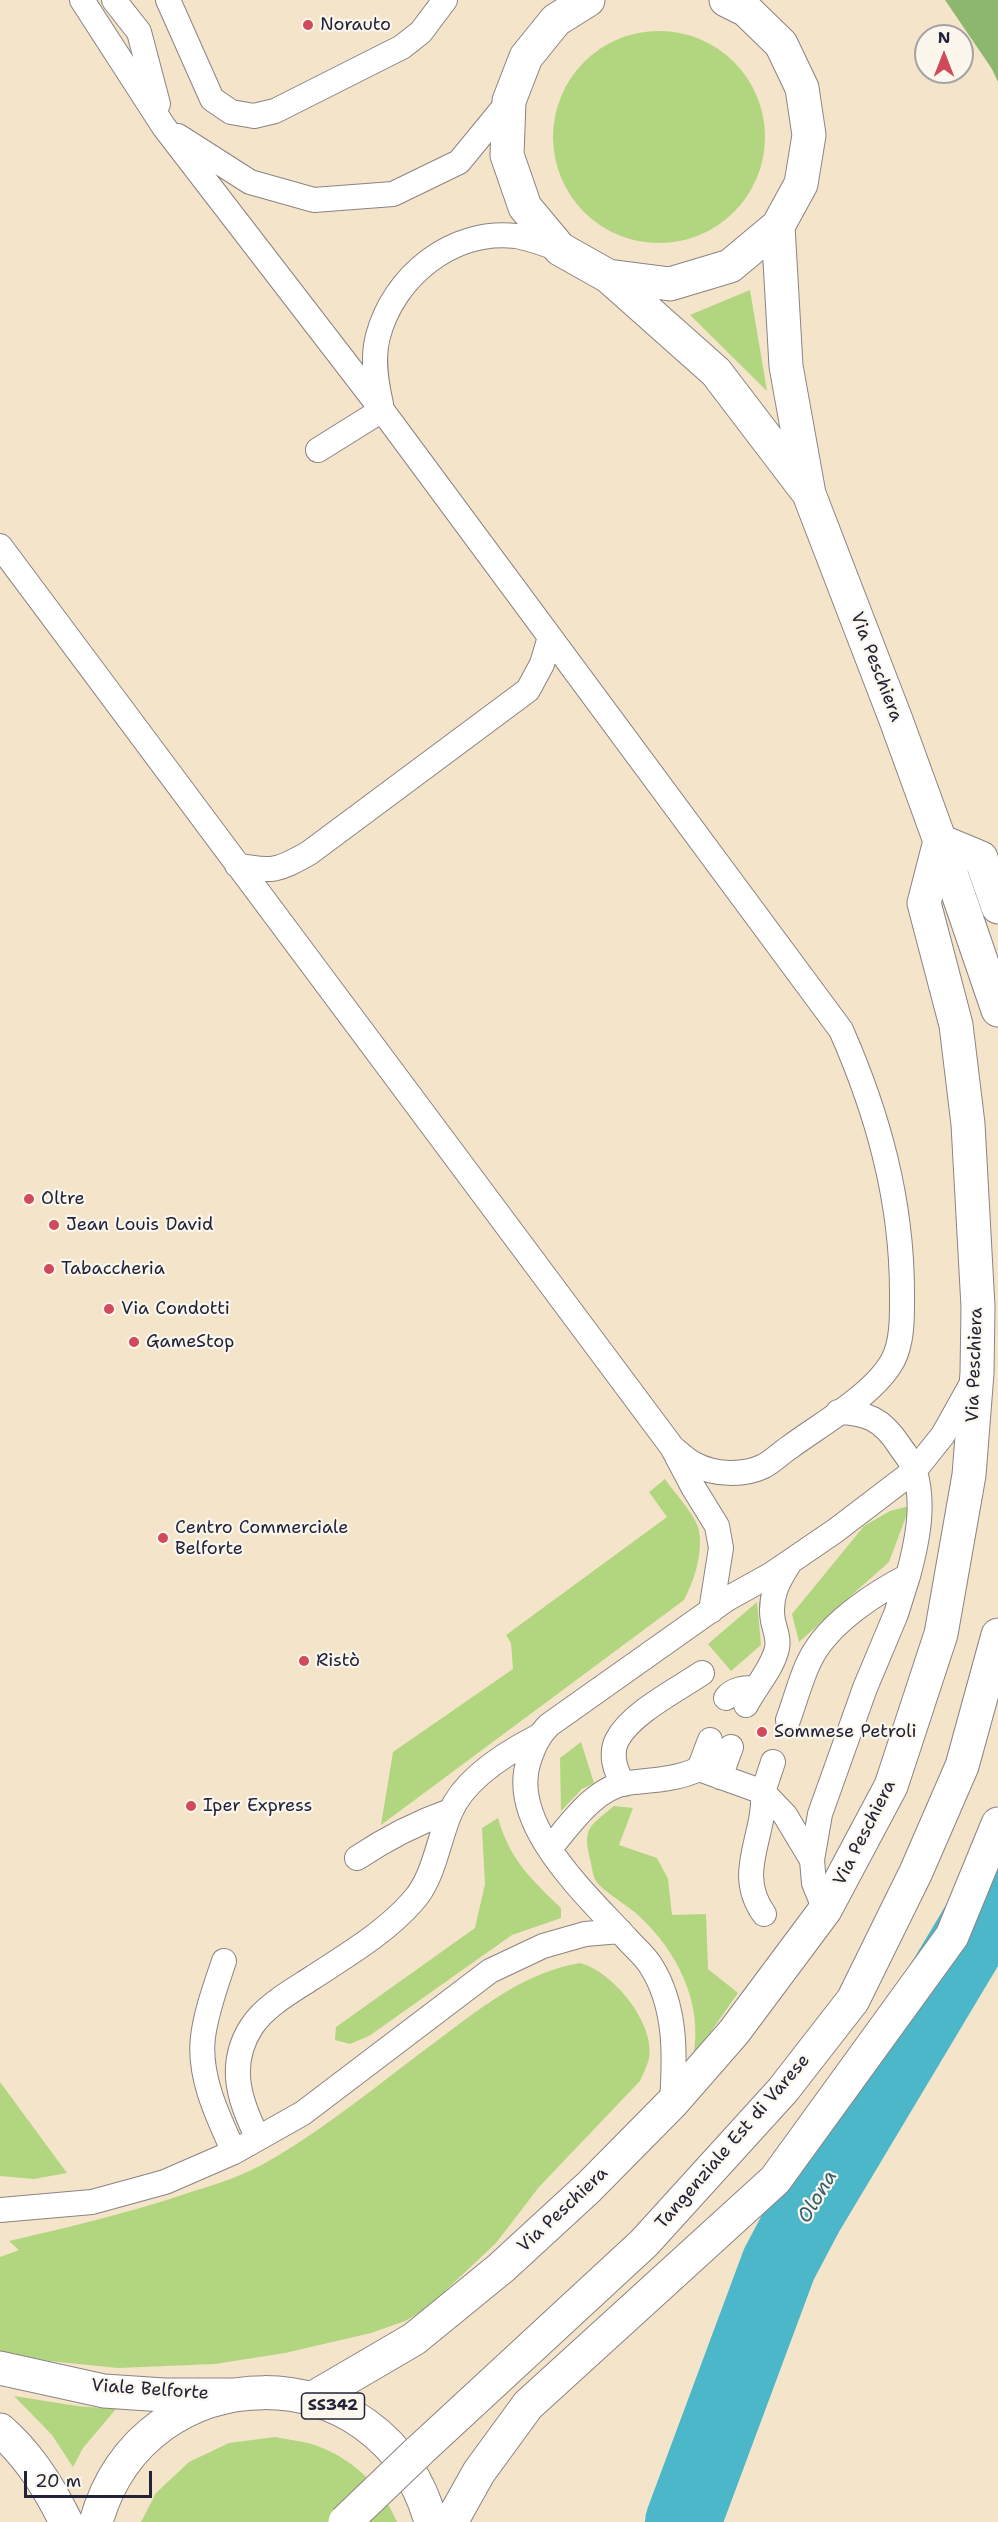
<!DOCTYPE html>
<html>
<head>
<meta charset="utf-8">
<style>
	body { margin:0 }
	#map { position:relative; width:998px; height:2522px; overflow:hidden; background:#f4e4ca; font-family:"Shantell Sans",sans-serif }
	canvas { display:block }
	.north { position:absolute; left:914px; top:24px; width:60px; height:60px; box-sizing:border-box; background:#fbf7ec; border:2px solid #a4a2a5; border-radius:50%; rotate:0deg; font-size:16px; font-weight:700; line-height:24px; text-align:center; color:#22223b }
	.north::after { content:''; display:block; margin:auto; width:21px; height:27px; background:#d1495b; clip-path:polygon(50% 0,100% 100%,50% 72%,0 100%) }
	.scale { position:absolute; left:24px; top:2471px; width:128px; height:27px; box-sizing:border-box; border:3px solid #22223b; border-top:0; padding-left:8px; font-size:18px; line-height:21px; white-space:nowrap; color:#22223b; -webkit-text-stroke:4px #fbf7ec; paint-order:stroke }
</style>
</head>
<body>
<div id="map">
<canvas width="998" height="2522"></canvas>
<div class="north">N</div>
<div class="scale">20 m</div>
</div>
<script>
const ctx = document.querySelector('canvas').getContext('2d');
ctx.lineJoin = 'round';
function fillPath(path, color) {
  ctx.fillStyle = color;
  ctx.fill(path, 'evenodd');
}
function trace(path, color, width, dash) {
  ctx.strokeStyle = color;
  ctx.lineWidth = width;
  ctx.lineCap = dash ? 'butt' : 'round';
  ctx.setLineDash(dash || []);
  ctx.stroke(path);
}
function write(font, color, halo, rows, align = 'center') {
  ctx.font = font + ' "Shantell Sans",sans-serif';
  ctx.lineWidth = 4.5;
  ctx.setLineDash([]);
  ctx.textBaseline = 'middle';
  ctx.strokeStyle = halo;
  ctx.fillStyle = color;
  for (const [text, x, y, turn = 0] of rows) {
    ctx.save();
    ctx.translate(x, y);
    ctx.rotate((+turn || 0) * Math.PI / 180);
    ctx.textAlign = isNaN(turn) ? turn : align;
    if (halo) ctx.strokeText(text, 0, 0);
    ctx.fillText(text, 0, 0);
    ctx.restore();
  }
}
fillPath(new Path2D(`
	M553 137a106 106 0 1 1 212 0a106 106 0 1 1-212 0Z
	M750,290L767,391L690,315Z
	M665,1479C674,1492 697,1517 699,1531C703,1554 694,1581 684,1600L381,1825L393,1752L513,1669L511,1643L506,1635L667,1517L649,1492Z
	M910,1506L889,1562L799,1642L792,1614L864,1526L890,1511Z
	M757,1602L761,1645L731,1671L708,1644Z
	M581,1742L594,1783L582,1789L561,1811L560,1758Z
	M614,1806L633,1808L619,1845L657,1858L668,1879L672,1915L706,1914L708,1969L738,1993L693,2057C704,2004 677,1951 639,1916C629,1906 602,1891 596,1881C593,1877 592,1868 591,1863C582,1827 588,1828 614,1806Z
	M498,1818C510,1860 531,1879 561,1908V1918L512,1935L369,2036L350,2044L335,2040L336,2027L475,1928L485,1884L482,1828Z
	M580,1963C612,1971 656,2023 649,2059C647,2066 643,2074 640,2081L539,2187L496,2243L426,2309L405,2321L371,2333L285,2353L215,2364L118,2368L49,2361L0,2351V2257L19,2250L9,2241C69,2227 129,2213 188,2193C217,2184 246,2175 272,2159C329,2126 381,2082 434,2043C478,2010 524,1972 580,1963Z
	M0,2082L67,2173L34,2179L0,2176Z
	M14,2396L77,2406L116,2409L83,2448L73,2467L52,2435Z
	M275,2437C289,2440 306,2441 320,2447C355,2461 382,2487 397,2522H141L156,2493L189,2462L229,2443Z`), '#b2d67f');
fillPath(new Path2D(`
	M945,0H998V82L992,69Z`), '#8db76e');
trace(new Path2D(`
	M683,2522L779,2264L806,2213L998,1892`), '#4bb7c8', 76);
const service = new Path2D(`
	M82,0L164,127L382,410L841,1030C878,1114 902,1200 902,1293C902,1314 903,1341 893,1360C875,1394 821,1424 790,1447C781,1453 773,1461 764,1466C744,1476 714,1475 694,1464C686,1460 679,1453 672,1447
	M114,0L139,32L158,104
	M168,0L212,99L231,112L254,116L275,111L402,47L421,32L445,0
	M178,136L250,182L314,200L393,194L459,162L509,101
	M381,404C376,382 372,358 378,336C394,276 452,229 516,236C530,238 546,245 560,249
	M318,450L382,410
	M0,546L672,1447L693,1487L717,1526L721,1548L711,1611
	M237,865C272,873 279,870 309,853L528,690L542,664L550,637
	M726,1698C733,1689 743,1688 754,1688
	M746,1705C755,1687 773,1668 777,1648C779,1639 775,1630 773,1621C769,1599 777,1582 789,1564
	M788,1720C796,1699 803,1669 815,1651C834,1620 877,1592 908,1576C917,1543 925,1505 915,1472C913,1462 904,1453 899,1445C882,1419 867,1413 838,1412
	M773,1762L763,1792L785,1815L812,1860
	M699,1769L710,1740
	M720,1777L731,1747
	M624,1784C615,1772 610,1754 617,1740C631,1713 677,1690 702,1673
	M550,1848C570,1825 594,1788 627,1783C652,1780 675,1780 699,1769L763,1792C766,1837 734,1872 764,1914
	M357,1858C387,1838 416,1823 450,1811
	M825,1910L814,1883L812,1860L820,1814L865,1688L896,1614L908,1576
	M224,1961C216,1985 206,2012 203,2037C198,2076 218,2117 234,2152
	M672,2103C675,2057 677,2007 651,1966C645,1956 635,1948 627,1939C588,1896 507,1824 529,1760C534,1746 538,1736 549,1725L727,1599L772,1574L835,1531L915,1470L943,1435L972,1383
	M258,2138C239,2101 227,2064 252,2026C265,2006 292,1991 312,1978C347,1955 385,1933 413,1901C434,1878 438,1841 450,1813C464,1779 506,1753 537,1737
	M0,2210L92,2202L165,2182L234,2152L303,2113L490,1971L543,1946L585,1934L620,1931`);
const secondary = new Path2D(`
	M0,2368L104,2391L164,2395H230
	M0,2430C28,2454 50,2489 66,2522`);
const primary = new Path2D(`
	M588,0L556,20L526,57L509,101L507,155L525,207L560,249L608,276L670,284L730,266L778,226L801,184L809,135L802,88L781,44L746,10L726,0
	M608,276L716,372L806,490
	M940,841L981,858L998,907
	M313,2398L414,2339L501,2268L589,2187L672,2103L734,2032L825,1910L891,1786L941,1634L969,1475L977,1373L978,1307L968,1124L956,1025L924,903L940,841L896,720L809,494L786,366L778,226
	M96,2522C144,2350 384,2349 431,2522
	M451,2522L479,2472L528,2405L775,2180L952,1936L998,1824`);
const trunk = new Path2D(`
	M940,841L998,1010
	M418,2452L644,2243L783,2090L853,2000L916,1872L962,1766L998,1635`);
trace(service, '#8b8382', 26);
trace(secondary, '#8b8382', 35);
trace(primary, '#8b8382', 35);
trace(trunk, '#8b8382', 35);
trace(service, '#fff', 24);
trace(secondary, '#fff', 33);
trace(primary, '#fff', 33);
trace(trunk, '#fff', 33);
const trunkBridge = new Path2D(`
	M345,2522L418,2452`);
trace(trunkBridge, '#8b8382', 35, []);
trace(trunkBridge, '#fff', 33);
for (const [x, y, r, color] of [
	[308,25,6,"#d1495b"],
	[29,1199,6,"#d1495b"],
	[54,1225,6,"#d1495b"],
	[49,1269,6,"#d1495b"],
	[109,1309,6,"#d1495b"],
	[134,1342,6,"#d1495b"],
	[163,1538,6,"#d1495b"],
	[304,1661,6,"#d1495b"],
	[762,1732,6,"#d1495b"],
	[191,1806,6,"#d1495b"]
]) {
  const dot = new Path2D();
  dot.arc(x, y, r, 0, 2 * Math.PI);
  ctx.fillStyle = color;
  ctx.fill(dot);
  trace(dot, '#fbf7ec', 2);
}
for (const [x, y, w] of [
	[333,2406,63]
]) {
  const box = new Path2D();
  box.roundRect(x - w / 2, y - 13, w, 26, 4.5);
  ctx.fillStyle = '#fbf7ec';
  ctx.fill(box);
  trace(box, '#22223b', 1.5);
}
write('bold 16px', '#22223b', null, [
	["SS342",333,2406]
]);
write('18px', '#22223b', '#fbf7ec', [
	["Norauto",320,25],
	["Oltre",41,1199],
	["Jean Louis David",66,1225],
	["Tabaccheria",61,1269],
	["Via Condotti",121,1309],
	["GameStop",146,1342],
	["Centro Commerciale",175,1528],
	["Belforte",175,1549],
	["Ristò",316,1661],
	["Sommese Petroli",774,1732],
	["Iper Express",203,1806]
], 'left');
write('18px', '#22223b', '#fbf7ec', [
	["Via Peschiera",876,667,69],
	["Via Peschiera",975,1365,-88],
	["Via Peschiera",865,1833,-63],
	["Tangenziale Est di Varese",733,2142,-49],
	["Via Peschiera",563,2210,-43],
	["Viale Belforte",150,2390,4]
]);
write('italic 20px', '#325e73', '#fbf7ec', [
	["Olona",818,2197,-59]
]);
</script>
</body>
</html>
